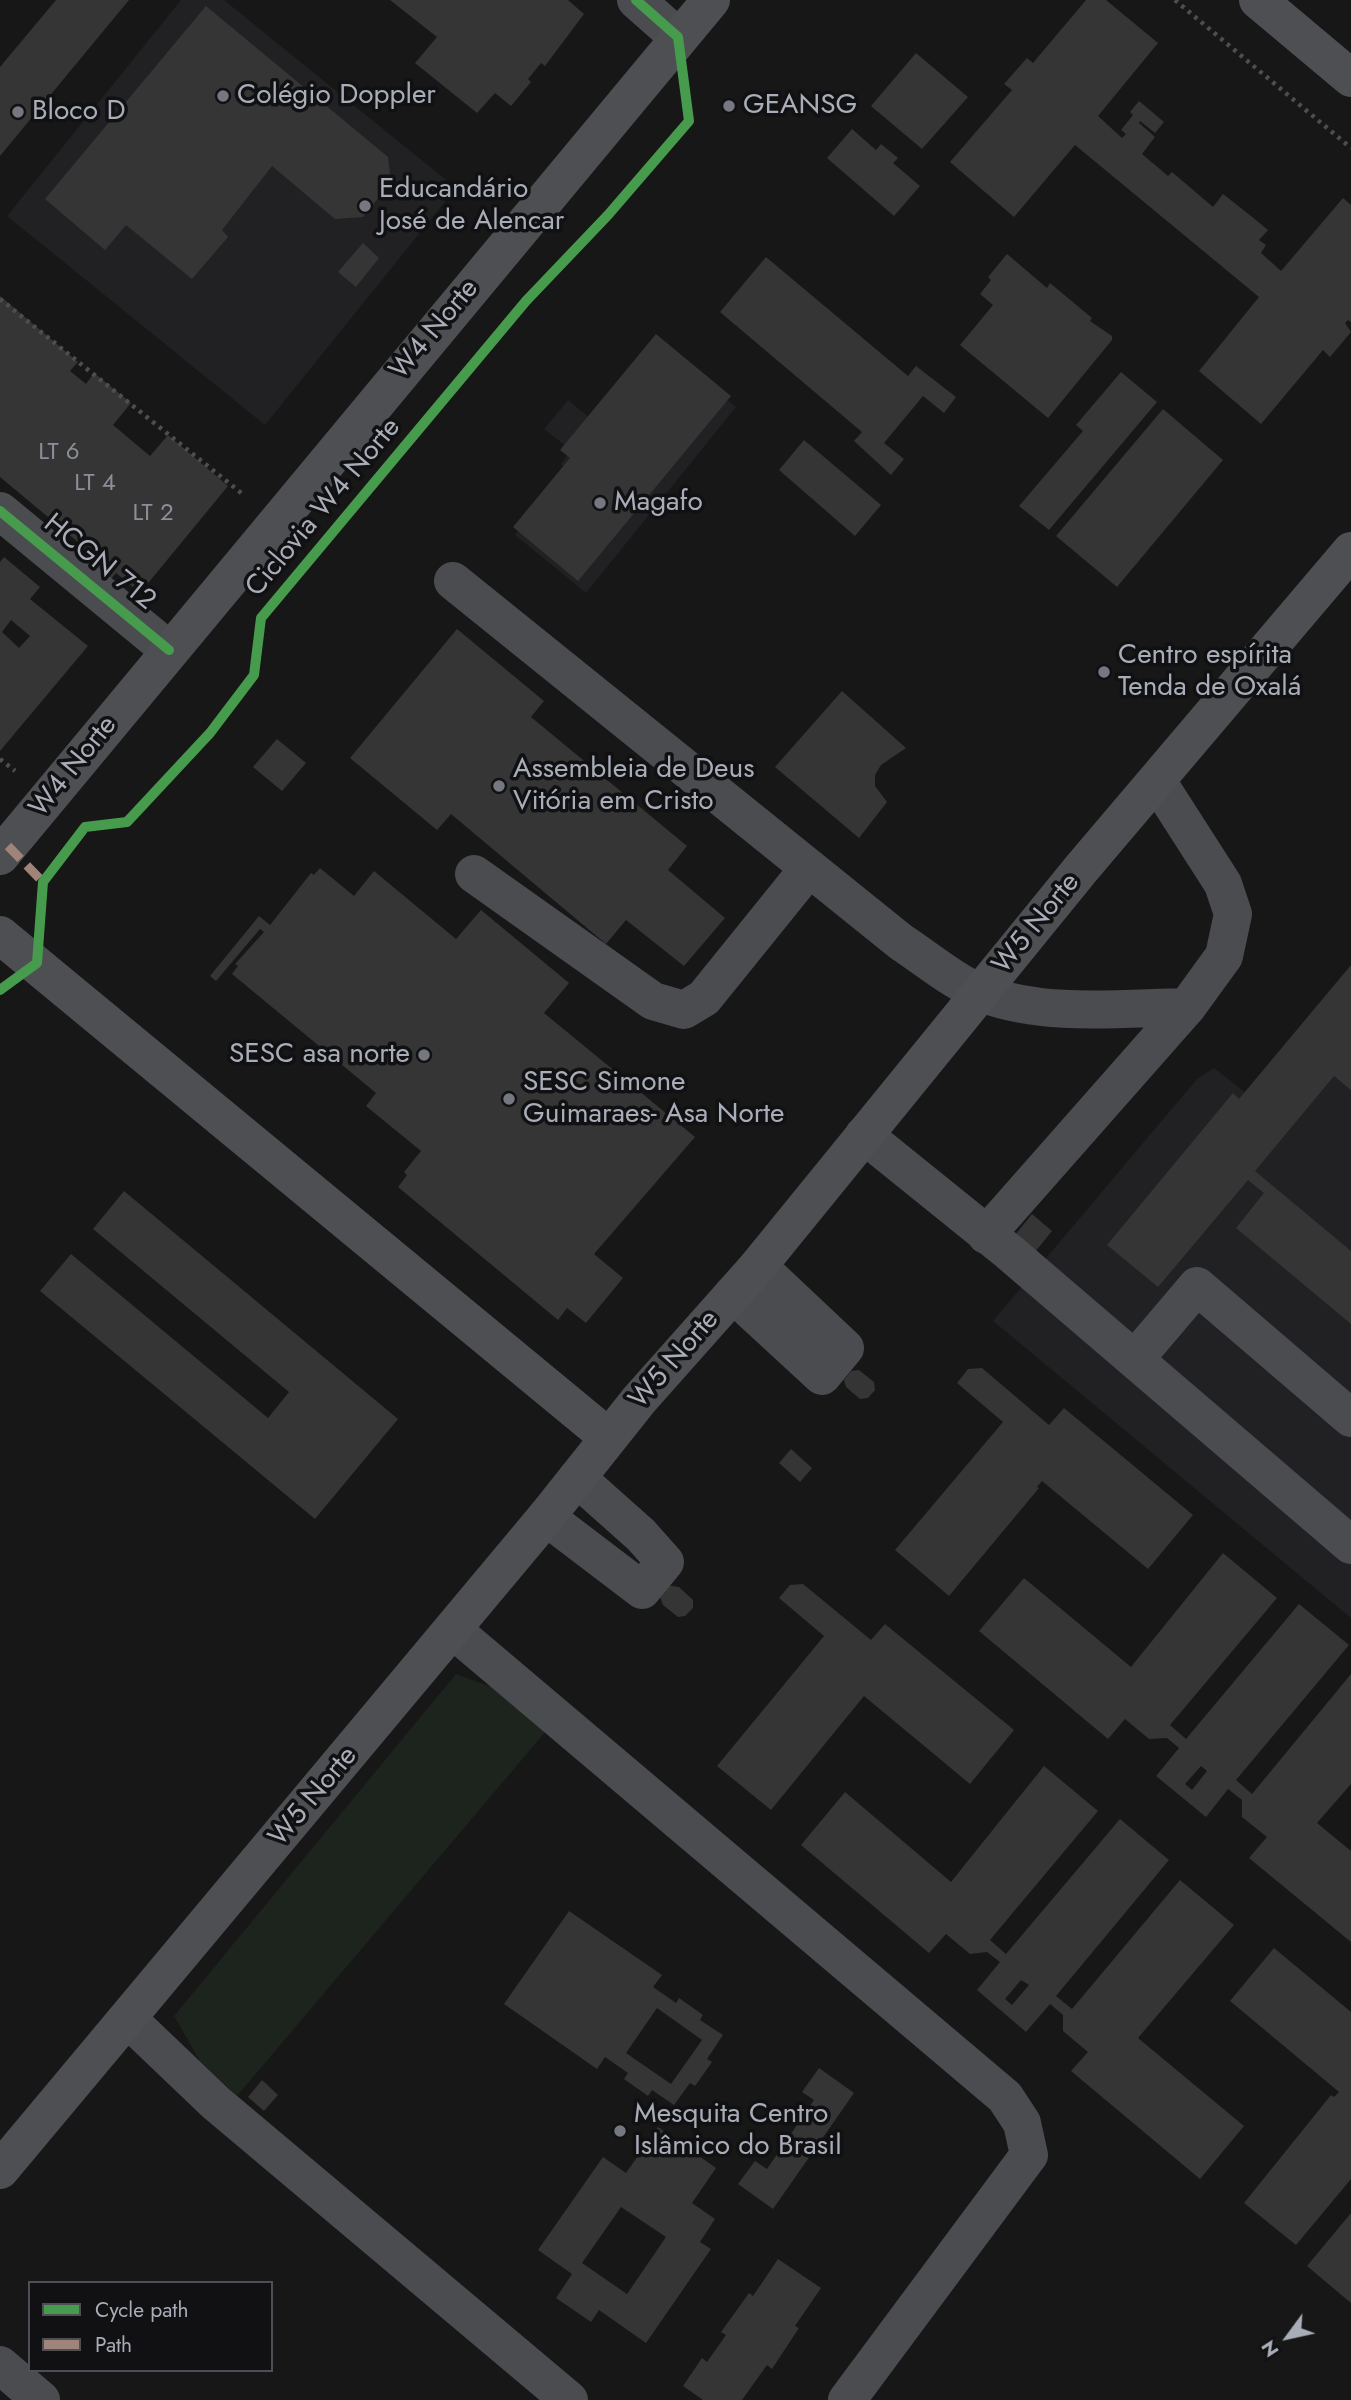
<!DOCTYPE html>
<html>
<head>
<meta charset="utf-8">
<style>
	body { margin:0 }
	#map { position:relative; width:1351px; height:2400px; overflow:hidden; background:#171717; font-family:Jost,sans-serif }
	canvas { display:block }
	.legend { position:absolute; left:28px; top:2281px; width:245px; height:91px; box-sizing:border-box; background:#111113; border:2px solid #4d4f55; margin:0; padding:9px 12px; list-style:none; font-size:21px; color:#a8adb8 }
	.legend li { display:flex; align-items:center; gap:14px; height:35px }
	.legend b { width:35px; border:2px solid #4d4f55 }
	.north { position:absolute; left:1253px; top:2302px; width:70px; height:70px; -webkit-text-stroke:5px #111113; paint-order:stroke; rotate:237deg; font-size:19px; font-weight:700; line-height:28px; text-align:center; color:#a8adb8 }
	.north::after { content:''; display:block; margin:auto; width:24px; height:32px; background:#a8adb8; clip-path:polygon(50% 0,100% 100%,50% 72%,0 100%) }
</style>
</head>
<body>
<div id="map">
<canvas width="1351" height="2400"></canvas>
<ul class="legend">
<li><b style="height:9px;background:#469c4c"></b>Cycle path</li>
<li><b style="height:9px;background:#a18479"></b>Path</li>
</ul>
<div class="north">N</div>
</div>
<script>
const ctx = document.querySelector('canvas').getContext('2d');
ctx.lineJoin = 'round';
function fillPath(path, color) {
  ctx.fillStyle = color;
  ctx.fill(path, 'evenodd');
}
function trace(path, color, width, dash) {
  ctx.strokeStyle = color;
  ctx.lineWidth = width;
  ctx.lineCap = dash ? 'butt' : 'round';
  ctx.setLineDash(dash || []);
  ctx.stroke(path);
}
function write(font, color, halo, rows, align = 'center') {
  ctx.font = font + ' Jost,sans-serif';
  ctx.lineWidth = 7;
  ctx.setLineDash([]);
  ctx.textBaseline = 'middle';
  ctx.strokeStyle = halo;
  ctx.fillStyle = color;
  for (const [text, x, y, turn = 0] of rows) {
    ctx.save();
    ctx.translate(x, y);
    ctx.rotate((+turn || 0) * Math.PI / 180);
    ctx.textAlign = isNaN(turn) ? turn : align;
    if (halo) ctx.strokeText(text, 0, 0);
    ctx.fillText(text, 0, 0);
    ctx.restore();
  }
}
fillPath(new Path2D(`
	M181,0H224L456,188L265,425L7,216Z
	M665,350L736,407L586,593L515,535L567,470L561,464L571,450L544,429L568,400L596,423Z
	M1351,1008V1618L993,1321L1197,1079L1214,1068L1256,1101Z`), '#212123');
fillPath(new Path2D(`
	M456,1674L505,1692L552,1724L237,2096L200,2061L174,2016Z`), '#1d241e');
fillPath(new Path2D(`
	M56,0H129L0,156V67Z
	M390,0H568L584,14L545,66L541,63L528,79L531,82L511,106L495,93L477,113L415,63L437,37Z
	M1086,0H1106L1158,43L1098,116L1122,138L1126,134L1121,130L1133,115L1130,112L1139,101L1164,122L1155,133L1140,121L1139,123L1155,137L1142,154L1168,176L1172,172L1213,207L1223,194L1251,216L1268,230L1259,240L1266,245L1261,253L1281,271L1343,198L1351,205V322L1348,320L1345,323L1351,332L1330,357L1323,350L1261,424L1199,371L1259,297L1075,145L1014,217L950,162L1012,90L1004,84L1012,75L1027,58L1033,63Z
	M206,6L388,157L391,182L363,217L335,219L272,166L222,230L228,237L192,279L126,225L105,250L45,199Z
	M916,53L968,97L922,149L871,106Z
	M852,129L876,150L881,144L898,158L893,163L920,186L894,216L827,158Z
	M363,243L379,258L356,287L338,272Z
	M1007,254L1047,288L1050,283L1092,318L1090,321L1112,336V340L1048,418L960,345L993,305L980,294L991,280L988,277Z
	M766,257L908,376L916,366L956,397L944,413L923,396L884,443L904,459L891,475L854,441L862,432L720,312Z
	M0,296L78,362L70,371L86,384L94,373L131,403L113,425L150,456L168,435L228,486L140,593L116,573L110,580L72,549L78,542L0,477Z
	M656,334L731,396L578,581L513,527L570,458L560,450Z
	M1121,372L1157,402L1049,530L1019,506L1083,431L1076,425Z
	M1163,409L1223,460L1117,587L1056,536Z
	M804,440L881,505L855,536L779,470Z
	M4,557L40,587L30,599L88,646L0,751V562ZM11,620L30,636L19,648L2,632Z
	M457,629L544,701L531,717L687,846L668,870L725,918L684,966L626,920L606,944L451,814L437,830L350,758Z
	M842,691L906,748L881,765L875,775V786L887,802L859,838L775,767Z
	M277,739L306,763L282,791L253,767Z
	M320,868L354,896L374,871L456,939L481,910L569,983L544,1013L695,1137L594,1254L623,1278L586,1323L567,1308L558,1320L398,1187L407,1175L404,1172L421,1151L366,1106L376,1093L232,974L238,966L235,964L264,932L260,929L216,981L210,976L259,916L270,925L311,873L314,875Z
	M1351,965V1090L1334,1076L1255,1171L1351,1251V1324L1236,1228L1264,1193L1248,1180L1158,1287L1107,1245L1233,1093L1239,1099Z
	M124,1191L398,1419L315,1519L40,1291L71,1254L268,1418L289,1392L93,1229Z
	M1032,1214L1052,1231L1035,1252L1015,1235Z
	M982,1368L1049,1425L1064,1408L1193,1515L1148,1569L1042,1481L1037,1487L1039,1488L949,1596L895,1550L1003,1422L957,1383L968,1369Z
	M859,1370L874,1382L875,1390L868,1398L860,1399L846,1387L844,1380L851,1371Z
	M791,1449L812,1468L800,1482L779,1463Z
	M1223,1553L1277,1598L1170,1725L1186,1739L1299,1604L1349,1645L1236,1780L1252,1794L1351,1674V1784L1317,1823L1351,1851V1942L1249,1858L1267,1837L1242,1817V1800L1228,1789L1206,1817L1156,1776L1179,1748L1167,1738L1149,1739L1125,1719L1108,1739L979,1631L1024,1578L1131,1667ZM1201,1766L1207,1771L1192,1790L1185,1784Z
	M803,1584L871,1640L885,1624L1014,1730L970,1784L864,1696L771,1810L717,1766L824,1636L779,1598L790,1585Z
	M666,1585L679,1587L693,1600V1608L685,1616L678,1617L663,1605L659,1594Z
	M1044,1766L1098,1811L990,1940L1006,1954L1120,1819L1169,1860L1056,1996L1072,2009L1180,1880L1234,1925L1138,2038L1244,2126L1200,2179L1071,2071L1088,2052L1063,2031V2015L1050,2004L1026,2032L977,1990L1000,1962L987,1952L970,1954L946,1934L929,1953L801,1845L845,1792L951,1882ZM1021,1980L1029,1985L1012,2005L1005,1999Z
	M569,1911L662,1975L653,1987L676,2003L679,1998L703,2015L700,2020L723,2035L707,2059L712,2062L695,2086L690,2083L674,2105L652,2090L648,2096L624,2079L628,2073L605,2057L597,2069L504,2004ZM657,2008L702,2040L671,2084L626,2053Z
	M1274,1948L1351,2012V2179L1296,2245L1244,2203L1331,2095L1334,2097L1339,2092L1230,2001Z
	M819,2068L854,2093L773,2209L738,2184L755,2161L767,2169L814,2100L802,2092Z
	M262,2080L278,2095L264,2111L248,2097Z
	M658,2127L716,2168L692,2203L715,2219L700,2242L711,2249L646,2343L599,2310L591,2322L556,2298L572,2274L538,2250L603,2157L626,2173ZM621,2207L666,2237L627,2294L582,2263Z
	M1351,2213V2303L1307,2266Z
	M778,2259L821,2288L795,2326L799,2328L772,2369L767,2365L742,2400H703L683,2386L702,2358L707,2362L726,2335L721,2332L749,2293L753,2296Z`), '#353536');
trace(new Path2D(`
	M1175,0L1351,148
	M0,299L245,496
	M0,759L15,771`), '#4d4e52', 4.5, [3.5, 5]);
trace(new Path2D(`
	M636,0L678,37
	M0,511L169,650
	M453,581L901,942C927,959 955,983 984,994C1046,1017 1121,1008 1187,1007
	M474,874L653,1001L684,1010L704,998L809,868
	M864,1135L1009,1252L1351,1545
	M986,1235L1187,1007L1224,956L1233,914L1223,884L1157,781
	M733,1294L822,1376L845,1348L758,1266
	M1135,1359L1197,1286L1351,1418
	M546,1517L642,1590L665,1562L641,1535L577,1478
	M453,1630L1005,2097L1022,2123L1029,2155L847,2400
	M129,2020L216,2103L569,2400
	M0,2365L41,2400`), '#4b4c50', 38);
trace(new Path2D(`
	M1258,0L1351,78
	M0,856L711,0
	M0,935L608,1437
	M0,2170L546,1517L639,1400L758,1266L1081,869L1351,551`), '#4d4f52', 38);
trace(new Path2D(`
	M8,846L43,882`), '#a18479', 9, [18, 9]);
trace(new Path2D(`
	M0,511L169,650
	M0,990L37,963L43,882L85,827L127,822L210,733L254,675L261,618L526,301L608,215L689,121L678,37L636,0`), '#469c4c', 10);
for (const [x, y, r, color] of [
	[223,96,7,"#757880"],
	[729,106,7,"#757880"],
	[18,112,7,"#757880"],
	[365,206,7,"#757880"],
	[600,503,7,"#757880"],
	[1104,672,7,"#757880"],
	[499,786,7,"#757880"],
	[424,1055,7,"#757880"],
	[509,1099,7,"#757880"],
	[620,2131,7,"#757880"]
]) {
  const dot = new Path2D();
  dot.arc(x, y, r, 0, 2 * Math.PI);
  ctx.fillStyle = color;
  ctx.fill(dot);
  trace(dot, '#111113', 2.5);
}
write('24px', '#8b8f98', null, [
	["LT 6",59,453],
	["LT 4",95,484],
	["LT 2",153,514]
]);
write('28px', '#a8adb8', '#111113', [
	["Colégio Doppler",237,96],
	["GEANSG",743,106],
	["Bloco D",32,112],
	["Educandário",379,190],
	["José de Alencar",379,222],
	["Magafo",614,503],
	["Centro espírita",1118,656],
	["Tenda de Oxalá",1118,688],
	["Assembleia de Deus",513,770],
	["Vitória em Cristo",513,802],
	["SESC asa norte",410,1055,"right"],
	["SESC Simone",523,1083],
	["Guimaraes- Asa Norte",523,1115],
	["Mesquita Centro",634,2115],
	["Islâmico do Brasil",634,2147]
], 'left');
write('28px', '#a8adb8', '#111113', [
	["W4 Norte",435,330,-50],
	["Ciclovia W4 Norte",324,508,-50],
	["HCGN 712",99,563,39],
	["W4 Norte",74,767,-51],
	["W5 Norte",1037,924,-51],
	["W5 Norte",675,1360,-49],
	["W5 Norte",314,1797,-50]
]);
</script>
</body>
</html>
